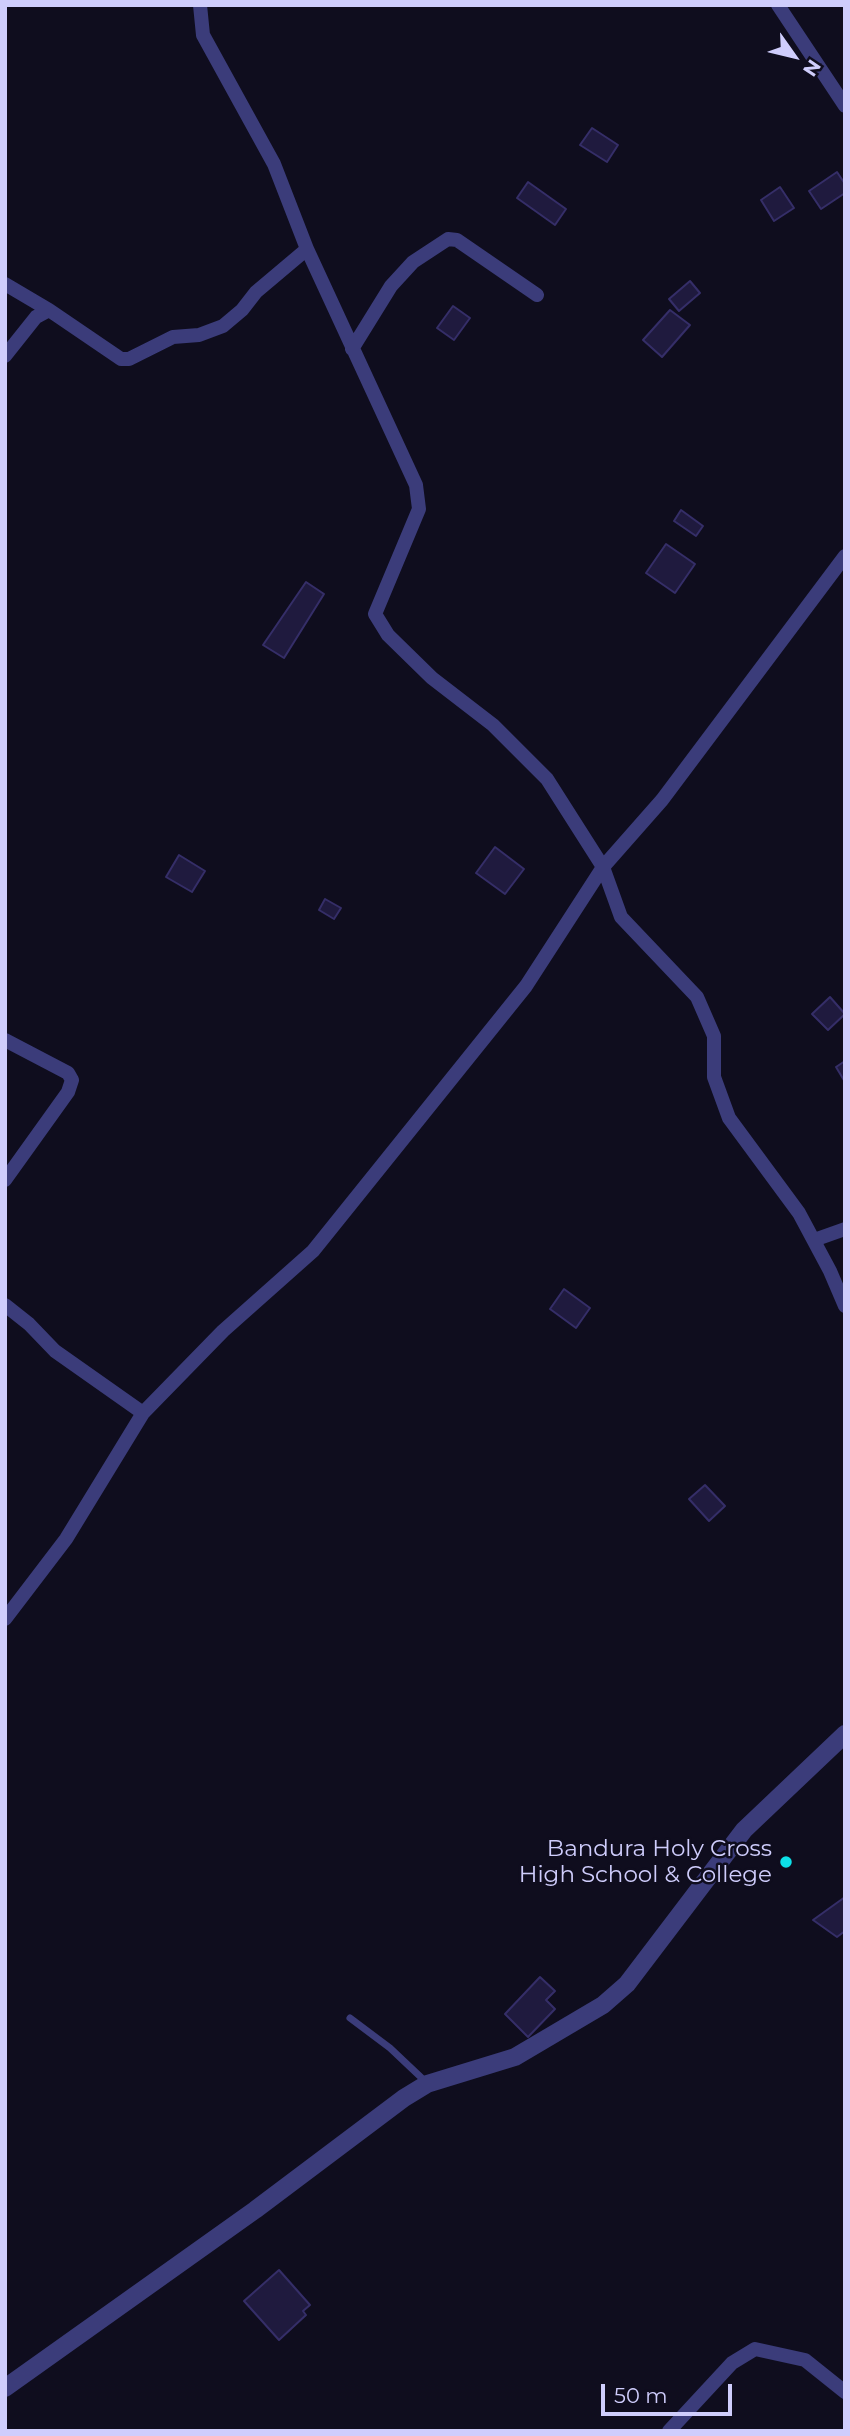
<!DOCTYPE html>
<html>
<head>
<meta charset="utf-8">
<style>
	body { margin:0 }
	#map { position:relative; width:850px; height:2436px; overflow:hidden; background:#0f0d1e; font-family:Montserrat,sans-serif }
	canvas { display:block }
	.frame { position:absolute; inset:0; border:7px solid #cfcdfc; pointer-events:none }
	.north { position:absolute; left:759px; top:21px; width:70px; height:70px; -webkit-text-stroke:5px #0f0d1e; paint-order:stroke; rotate:124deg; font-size:19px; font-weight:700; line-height:28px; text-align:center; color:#cfcdfc }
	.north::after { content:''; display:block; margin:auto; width:24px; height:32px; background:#cfcdfc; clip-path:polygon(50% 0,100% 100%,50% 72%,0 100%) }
	.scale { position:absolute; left:601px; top:2384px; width:131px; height:32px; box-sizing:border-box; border:4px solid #cfcdfc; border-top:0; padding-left:9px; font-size:21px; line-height:24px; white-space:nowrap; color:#cfcdfc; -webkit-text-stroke:5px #0f0d1e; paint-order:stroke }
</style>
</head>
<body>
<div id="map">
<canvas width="850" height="2436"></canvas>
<div class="frame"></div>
<div class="north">N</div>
<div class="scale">50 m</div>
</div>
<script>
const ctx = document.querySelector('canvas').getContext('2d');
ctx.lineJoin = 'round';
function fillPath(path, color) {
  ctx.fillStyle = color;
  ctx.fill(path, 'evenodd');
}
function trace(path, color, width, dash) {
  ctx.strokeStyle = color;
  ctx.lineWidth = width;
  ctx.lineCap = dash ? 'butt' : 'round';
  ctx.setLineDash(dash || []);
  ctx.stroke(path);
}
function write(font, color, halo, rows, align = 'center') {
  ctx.font = font + ' Montserrat,sans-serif';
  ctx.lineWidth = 5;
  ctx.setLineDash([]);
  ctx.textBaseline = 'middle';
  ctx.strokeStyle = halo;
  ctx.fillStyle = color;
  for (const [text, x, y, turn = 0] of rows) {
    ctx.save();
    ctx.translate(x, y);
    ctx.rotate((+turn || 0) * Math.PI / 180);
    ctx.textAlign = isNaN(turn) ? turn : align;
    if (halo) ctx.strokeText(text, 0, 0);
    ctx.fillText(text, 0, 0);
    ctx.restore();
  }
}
const building = new Path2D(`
	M592,128L618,145L607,162L580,145Z
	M837,172L845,184V193L821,209L809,191Z
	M528,182L566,209L555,225L517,198Z
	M780,187L794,208L774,221L761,200Z
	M690,281L700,293L679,311L669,299Z
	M453,306L470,318L454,340L437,328Z
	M670,310L690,325L662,357L643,340Z
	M681,510L703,526L696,536L674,521Z
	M666,544L695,564L675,593L646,573Z
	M306,582L324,594L284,658L263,645Z
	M495,847L524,869L505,894L476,873Z
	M179,855L205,871L192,892L166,877Z
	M325,899L341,908L334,919L319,910Z
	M830,997L845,1014L828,1030L812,1014Z
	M845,1061V1082L836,1067Z
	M564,1289L590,1308L576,1328L550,1309Z
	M705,1485L725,1506L709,1521L689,1499Z
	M845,1897V1931L837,1937L813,1920Z
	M540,1977L555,1991L546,2000L555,2009L528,2037L505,2014Z
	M279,2270L310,2305L303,2311L306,2315L279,2340L244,2301Z`);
fillPath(building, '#1f1a3e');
trace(building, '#352e68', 2);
trace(new Path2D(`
	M350,2018L390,2048L427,2083`), '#3b3c7a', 7);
trace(new Path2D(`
	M778,5L845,106
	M307,249L416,485L419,509L375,614L388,635L432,678L493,725L547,779L603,867L621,917L697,997L714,1036V1077L729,1118L799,1213L830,1271L845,1306
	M5,284L49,310
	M352,349L391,286L413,262L448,239L457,240L537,295
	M5,356L36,317L49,310L121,359H129L173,337L199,335L223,326L242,310L256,292L307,249L274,164L203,35L200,5
	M5,1040L68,1073L72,1080L68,1092L5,1180
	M814,1240L845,1229
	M5,1305L29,1324L55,1351L143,1413
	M5,1619L66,1539L143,1413L223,1331L313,1251L526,986L603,867L662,800L845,556
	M669,2431L732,2363L755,2349L805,2360L845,2392`), '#3b3c7a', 14);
trace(new Path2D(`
	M5,2388L255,2210L404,2098L427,2084L515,2057L603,2005L627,1984L744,1830L845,1734`), '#3b3c7a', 18);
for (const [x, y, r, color] of [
	[786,1862,7,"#0de0e8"]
]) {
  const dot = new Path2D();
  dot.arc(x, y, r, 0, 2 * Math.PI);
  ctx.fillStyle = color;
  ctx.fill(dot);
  trace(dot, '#0f0d1e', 2.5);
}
write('23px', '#cfcdfc', '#0f0d1e', [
	["Bandura Holy Cross",772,1849],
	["High School & College",772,1875]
], 'right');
</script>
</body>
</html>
